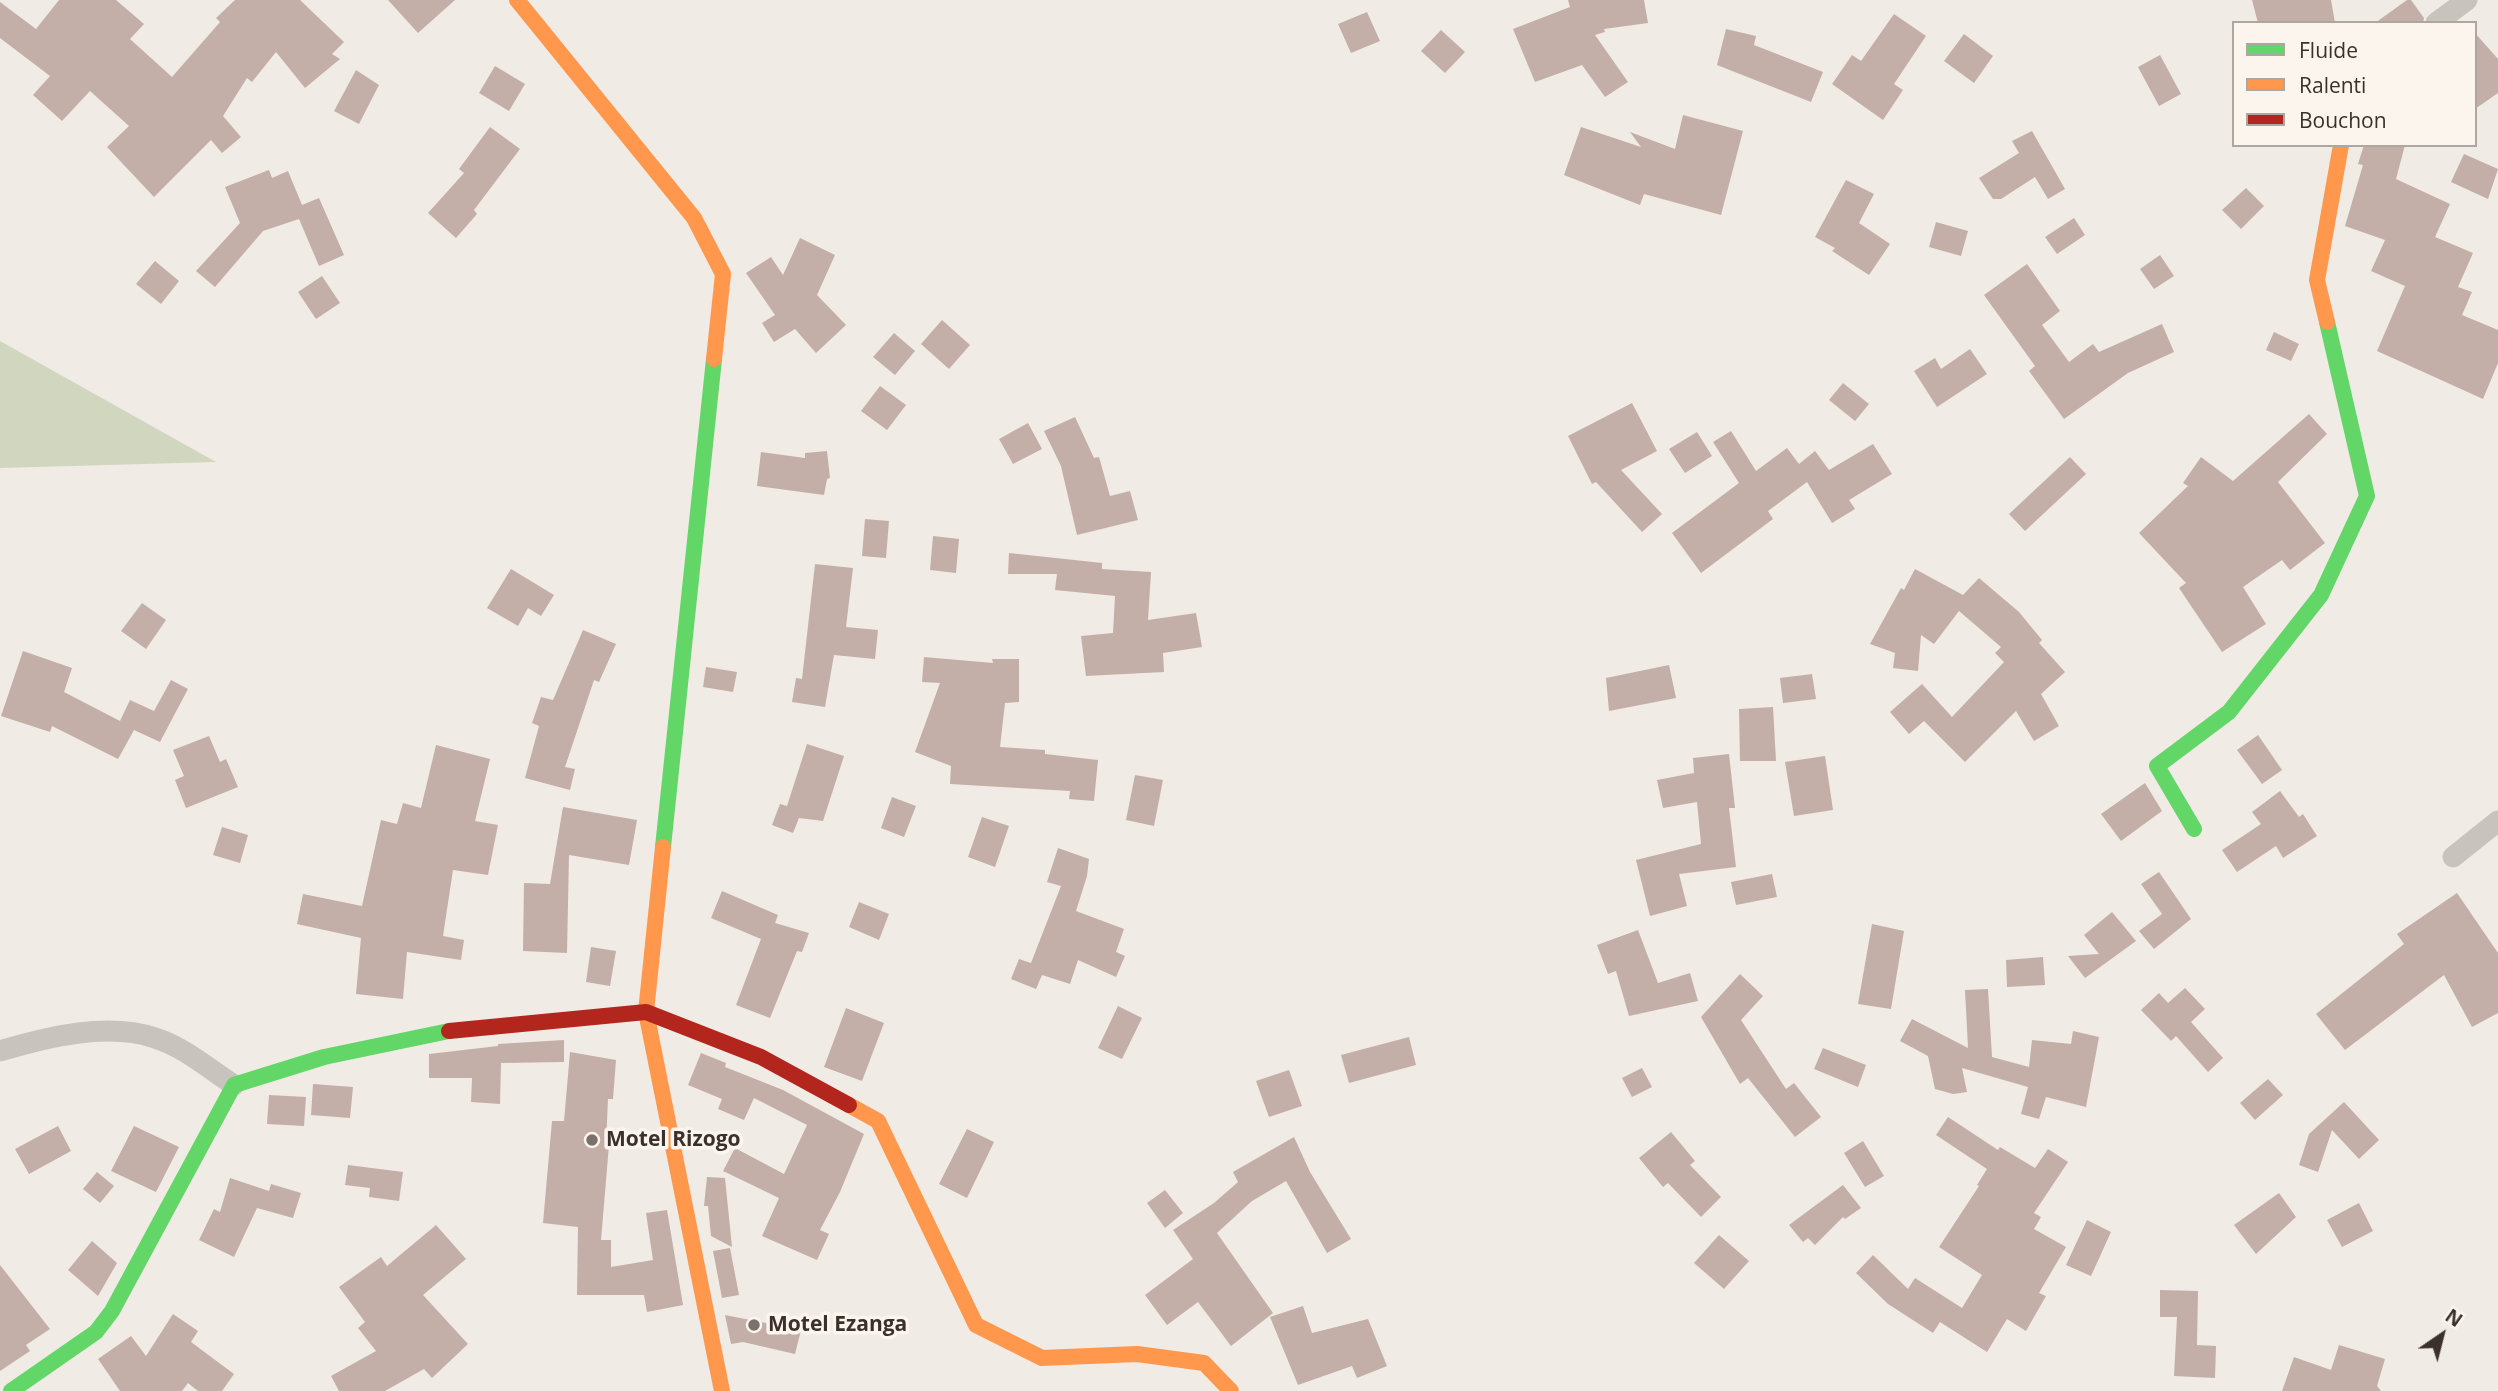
<!DOCTYPE html>
<html>
<head>
<meta charset="utf-8">
<style>
	body { margin:0 }
	#map { position:relative; width:2498px; height:1391px; overflow:hidden; background:#f0ebe5; font-family:"Open Sans",sans-serif }
	canvas { display:block }
	.legend { position:absolute; left:2232px; top:21px; width:245px; height:126px; box-sizing:border-box; background:#fbf5ee; border:2px solid #aea6a0; margin:0; padding:9px 12px; list-style:none; font-size:21px; color:#3b302b }
	.legend li { display:flex; align-items:center; gap:14px; height:35px }
	.legend b { width:35px; border:2px solid #aea6a0 }
	.north { position:absolute; left:2407px; top:1300px; width:70px; height:70px; -webkit-text-stroke:5px #fbf5ee; paint-order:stroke; rotate:35deg; font-size:19px; font-weight:700; line-height:28px; text-align:center; color:#3b302b }
	.north::after { content:''; display:block; margin:auto; width:24px; height:32px; background:#3b302b; clip-path:polygon(50% 0,100% 100%,50% 72%,0 100%) }
</style>
</head>
<body>
<div id="map">
<canvas width="2498" height="1391"></canvas>
<ul class="legend">
<li><b style="height:9px;background:#63d668"></b>Fluide</li>
<li><b style="height:9px;background:#ff974d"></b>Ralenti</li>
<li><b style="height:9px;background:#b3261e"></b>Bouchon</li>
</ul>
<div class="north">N</div>
</div>
<script>
const ctx = document.querySelector('canvas').getContext('2d');
ctx.lineJoin = 'round';
function fillPath(path, color) {
  ctx.fillStyle = color;
  ctx.fill(path, 'evenodd');
}
function trace(path, color, width, dash) {
  ctx.strokeStyle = color;
  ctx.lineWidth = width;
  ctx.lineCap = dash ? 'butt' : 'round';
  ctx.setLineDash(dash || []);
  ctx.stroke(path);
}
function write(font, color, halo, rows, align = 'center') {
  ctx.font = font + ' "Open Sans",sans-serif';
  ctx.lineWidth = 7;
  ctx.setLineDash([]);
  ctx.textBaseline = 'middle';
  ctx.strokeStyle = halo;
  ctx.fillStyle = color;
  for (const [text, x, y, turn = 0] of rows) {
    ctx.save();
    ctx.translate(x, y);
    ctx.rotate((+turn || 0) * Math.PI / 180);
    ctx.textAlign = isNaN(turn) ? turn : align;
    if (halo) ctx.strokeText(text, 0, 0);
    ctx.fillText(text, 0, 0);
    ctx.restore();
  }
}
fillPath(new Path2D(`
	M0,341L216,462L0,468Z`), '#d1d6bf');
fillPath(new Path2D(`
	M59,0H116L144,24L130,39L172,77L220,22L216,18L235,0H300L344,42L332,54L340,59L305,88L276,52L252,82L247,78L223,116L241,137L222,153L211,140L154,197L107,147L129,126L90,91L62,121L33,95L50,76L0,38V2L36,29Z
	M388,0H455L418,33Z
	M1568,0H1644L1648,23L1604,29L1605,32L1595,35L1628,82L1605,97L1582,65L1535,82L1513,29L1570,7Z
	M2252,0H2331L2335,23H2258Z
	M2407,0H2411L2424,18L2423,23H2375Z
	M1367,12L1380,41L1351,53L1338,24Z
	M1894,14L1926,36L1894,84L1903,90L1883,120L1832,84L1852,55L1861,61Z
	M1726,29L1756,36L1754,45L1823,72L1811,102L1717,65Z
	M1441,30L1465,52L1445,73L1421,51Z
	M2475,33L2498,59V93L2475,109Z
	M1964,34L1993,56L1974,83L1944,61Z
	M2160,55L2181,94L2159,106L2138,67Z
	M495,66L525,84L509,111L479,93Z
	M356,70L379,85L359,124L334,111Z
	M1683,115L1743,131L1721,215L1644,194L1640,205L1564,175L1581,127L1641,147L1630,132L1675,149Z
	M490,127L520,149L474,210L477,214L456,238L428,213L464,173L459,169Z
	M2032,131L2065,189L2048,199L2035,177L2001,199H1993L1979,178L2019,153L2012,141Z
	M2364,145H2405L2396,179L2450,204L2435,237L2473,253L2458,287L2472,292L2462,315L2498,330V363L2483,399L2377,351L2405,286L2371,271L2385,240L2345,226L2363,165L2358,164Z
	M2464,154L2498,169L2488,199L2451,182Z
	M269,170L272,178L288,171L302,205L319,198L344,255L319,266L299,219L263,231L215,287L196,271L240,223L225,187Z
	M1846,180L1874,194L1859,223L1890,244L1869,275L1832,251L1835,248L1815,237Z
	M2246,188L2264,206L2241,229L2222,210Z
	M2074,218L2085,235L2057,254L2045,237Z
	M1936,222L1968,231L1961,256L1929,247Z
	M800,238L835,255L817,295L846,325L816,353L795,329L774,342L762,323L775,315L746,273L771,257L783,275Z
	M2160,255L2174,276L2154,289L2140,269Z
	M155,261L179,281L161,304L136,284Z
	M2027,264L2060,311L2042,325L2069,362L2093,344L2099,352L2162,324L2174,352L2128,373L2064,419L2029,371L2035,366L1984,295Z
	M322,276L340,303L316,319L298,292Z
	M942,320L970,345L949,369L921,344Z
	M2274,332L2299,344L2291,361L2266,350Z
	M894,333L915,351L895,375L873,357Z
	M1970,349L1987,374L1937,407L1914,371L1935,358L1941,369Z
	M1843,383L1869,404L1855,421L1829,400Z
	M880,386L906,405L887,430L861,411Z
	M1632,403L1657,451L1621,470L1662,514L1642,532L1596,482L1592,484L1568,436Z
	M2309,414L2327,434L2278,482L2325,543L2290,570L2282,560L2243,587L2266,624L2222,652L2179,588L2186,583L2139,533L2188,486L2183,483L2201,457L2233,481Z
	M1075,417L1094,458L1099,457L1110,496L1130,491L1138,520L1077,535L1061,466L1044,431Z
	M1028,423L1042,449L1013,464L999,439Z
	M1731,431L1756,471L1787,448L1799,464L1815,451L1829,470L1873,444L1892,474L1849,500L1855,509L1832,523L1807,482L1768,511L1773,519L1701,573L1672,533L1739,483L1713,442Z
	M1697,432L1712,456L1685,473L1669,449Z
	M827,451L830,478L827,479L824,495L757,486L761,452L805,458V453Z
	M2070,457L2086,474L2025,531L2009,514Z
	M865,519L889,521L886,558L862,556Z
	M933,536L959,539L956,573L930,570Z
	M1009,553L1102,563V569L1151,572L1148,620L1196,613L1202,647L1163,653L1164,672L1086,676L1081,636L1113,633L1115,596L1055,590L1057,574H1008Z
	M815,564L853,568L846,627L878,630L875,659L834,655L825,707L792,702L796,678L802,679Z
	M511,569L554,595L541,616L528,608L518,626L487,608Z
	M1915,569L1963,595L1979,578L2019,612L2042,640L2039,643L2065,672L2041,694L2059,726L2034,741L2016,711L1965,762L1924,721L1909,734L1890,712L1922,684L1952,717L2004,662L1995,653L2001,647L1959,611L1934,644L1921,635L1918,671L1893,668L1895,653L1870,644L1901,588L1904,590Z
	M142,603L166,620L146,649L121,631Z
	M583,630L616,644L599,682L594,680L565,767L575,769L570,790L525,778L539,726L532,723L541,697L553,700Z
	M23,651L72,668L64,692L120,721L130,700L154,711L171,680L188,689L160,742L134,730L118,759L52,726L50,732L1,716Z
	M924,657L993,663L992,659H1019V702L1005,703L1000,747L1045,750V754L1098,760L1094,801L1069,799L1070,791L950,784L951,766L915,752L940,683L922,682Z
	M1669,665L1676,698L1609,711L1606,678Z
	M706,667L737,672L733,692L703,687Z
	M1812,674L1816,699L1783,703L1780,678Z
	M1773,707L1776,761H1740L1739,709Z
	M2258,735L2282,770L2262,784L2237,750Z
	M209,736L220,762L226,759L238,787L186,808L175,780L184,776L173,750Z
	M807,744L844,756L823,821L799,818L793,833L772,825L780,804L787,806Z
	M436,745L490,759L475,821L498,825L488,875L453,870L443,936L464,940L461,960L407,952L403,999L356,994L361,938L297,924L303,894L362,906L381,820L397,824L403,803L421,808Z
	M1729,754L1735,808H1729L1736,867L1679,874L1687,906L1650,916L1636,860L1701,844L1697,802L1663,808L1657,780L1694,773L1693,758Z
	M1825,756L1833,810L1794,816L1785,762Z
	M1135,775L1163,780L1154,826L1126,820Z
	M2145,783L2162,811L2121,841L2101,814Z
	M2280,791L2299,817L2303,814L2317,836L2283,858L2276,846L2237,872L2222,850L2261,824L2252,812Z
	M892,797L916,806L904,837L881,828Z
	M563,807L637,820L629,865L569,855L567,953L523,951L524,883L550,884Z
	M982,817L1009,826L995,867L968,857Z
	M222,827L248,835L240,863L213,855Z
	M1058,848L1089,859L1087,876L1076,911L1124,929L1116,952L1125,956L1116,977L1078,960L1070,984L1042,975L1036,989L1011,979L1019,959L1031,963L1061,886L1047,882Z
	M2159,872L2191,919L2154,949L2139,931L2162,914L2141,884Z
	M1772,874L1777,897L1736,905L1731,882Z
	M722,891L778,915L775,923L809,933L802,952L797,951L770,1018L736,1005L761,939L711,918Z
	M2457,893L2498,953V1013L2472,1027L2444,975L2345,1050L2316,1014L2404,944L2397,934Z
	M859,902L889,914L879,940L849,927Z
	M2112,912L2136,941L2085,978L2068,956L2099,954L2084,935Z
	M1872,924L1904,931L1891,1009L1858,1004Z
	M1638,930L1658,983L1690,973L1698,1001L1629,1016L1616,971L1608,974L1597,945Z
	M591,947L616,951L610,986L586,982Z
	M2043,957L2045,985L2007,987L2006,960Z
	M1740,974L1763,996L1741,1020L1786,1089L1794,1083L1821,1117L1795,1137L1748,1078L1740,1084L1701,1017Z
	M2185,988L2205,1009L2191,1022L2223,1058L2208,1072L2176,1036L2171,1041L2141,1010L2159,993L2168,1003Z
	M1988,989L1992,1057L2029,1067L2032,1040L2071,1044L2073,1031L2099,1037L2086,1107L2046,1097L2039,1119L2021,1114L2028,1087L1962,1068L1967,1092L1953,1094L1935,1089L1928,1056L1900,1041L1912,1019L1968,1048L1965,990Z
	M1118,1006L1142,1018L1122,1059L1098,1048Z
	M846,1008L884,1023L862,1081L824,1067Z
	M1409,1037L1416,1065L1349,1083L1341,1055Z
	M564,1040V1062L501,1063L500,1104L471,1102L472,1078H429V1054L498,1046V1044Z
	M1823,1048L1866,1065L1858,1087L1814,1069Z
	M570,1052L616,1060L613,1099H608L606,1145H609L601,1240H611V1267L653,1260L646,1213L667,1210L683,1305L647,1312L644,1295H577L578,1227L543,1223L552,1121H564Z
	M701,1053L726,1063L725,1067L783,1090L864,1134L840,1192L820,1230L829,1234L817,1260L762,1236L779,1198L723,1171L735,1148L784,1174L807,1125L754,1098L744,1120L718,1109L722,1099L688,1085Z
	M1642,1068L1652,1087L1632,1097L1622,1078Z
	M1289,1070L1302,1106L1269,1117L1256,1081Z
	M2268,1079L2283,1095L2255,1120L2240,1103Z
	M313,1084L353,1087L350,1118L311,1115Z
	M269,1095L306,1097L304,1126L267,1124Z
	M2344,1102L2379,1140L2359,1159L2332,1130L2318,1172L2299,1165L2309,1134Z
	M1948,1117L1998,1150L2000,1147L2035,1168L2048,1149L2068,1162L2034,1213L2041,1217L2034,1229L2066,1247L2039,1293L2046,1296L2026,1331L2007,1319L1987,1352L1940,1322L1933,1333L1888,1304L1856,1273L1873,1255L1908,1289L1915,1278L1962,1308L1982,1275L1939,1247L1979,1186L1977,1185L1987,1169L1936,1135Z
	M58,1126L71,1151L29,1174L15,1149Z
	M134,1126L179,1147L156,1192L111,1171Z
	M967,1129L994,1142L967,1198L939,1184Z
	M1671,1132L1695,1161L1690,1165L1721,1197L1701,1217L1668,1183L1663,1187L1639,1158Z
	M1294,1137L1310,1172L1351,1239L1327,1253L1286,1181L1252,1201L1217,1233L1273,1313L1231,1346L1198,1302L1167,1325L1145,1295L1193,1259L1173,1230L1214,1203L1238,1182L1233,1172Z
	M1863,1141L1884,1176L1865,1187L1844,1153Z
	M348,1165L403,1172L399,1201L369,1197L370,1188L345,1185Z
	M97,1172L114,1186L100,1203L83,1189Z
	M707,1177L725,1178L732,1247L711,1236L708,1206H704Z
	M230,1178L269,1191L271,1184L301,1193L293,1218L257,1208L234,1257L199,1240L214,1209L220,1212Z
	M1843,1185L1861,1208L1845,1219L1843,1217L1815,1245L1808,1238L1803,1242L1789,1225Z
	M1165,1190L1183,1213L1165,1228L1147,1203Z
	M2279,1193L2296,1217L2256,1254L2234,1225Z
	M2359,1203L2373,1231L2342,1247L2327,1220Z
	M2087,1220L2111,1232L2091,1276L2066,1265Z
	M436,1225L466,1259L423,1295L468,1344L432,1378L424,1369L385,1391H339L331,1376L376,1351L358,1328L365,1322L339,1287L381,1257L387,1266Z
	M1719,1235L1749,1261L1724,1289L1694,1263Z
	M92,1241L117,1263L98,1296L68,1270Z
	M730,1248L739,1295L722,1298L713,1251Z
	M0,1265L50,1329L26,1345L30,1351L0,1371Z
	M2160,1290L2198,1291L2197,1345L2216,1346L2215,1378L2174,1376L2177,1317H2160Z
	M1303,1306L1312,1333L1368,1319L1387,1366L1357,1378L1352,1366L1298,1385L1270,1317Z
	M173,1314L198,1331L191,1342L234,1374L222,1391H198L188,1383L182,1391H120L98,1359L131,1336L146,1356Z
	M725,1315L801,1330L795,1354L743,1342L731,1344Z
	M2339,1345L2385,1359L2377,1386L2381,1391H2282L2294,1357L2331,1370Z`), '#c3afa7');
trace(new Path2D(`
	M2436,23L2467,0
	M2453,857L2498,821
	M0,1051C47,1037 107,1022 155,1038C184,1047 209,1069 234,1085`), '#c9c3be', 21);
trace(new Path2D(`
	M2194,829L2157,766L2229,712L2321,595L2367,496L2327,322
	M663,847L714,359
	M11,1391L96,1332L112,1311L234,1085L324,1057L449,1031`), '#63d668', 16);
trace(new Path2D(`
	M517,0L694,218L723,274L714,359
	M2327,322L2317,280L2341,145
	M663,847L646,1012L722,1391
	M849,1105L878,1121L976,1325L1042,1358L1137,1354L1204,1363L1231,1391`), '#ff974d', 16);
trace(new Path2D(`
	M449,1031L646,1012L761,1057L849,1105`), '#b3261e', 16);
for (const [x, y, r, color] of [
	[592,1140,7,"#7a716c"],
	[754,1325,7,"#7a716c"]
]) {
  const dot = new Path2D();
  dot.arc(x, y, r, 0, 2 * Math.PI);
  ctx.fillStyle = color;
  ctx.fill(dot);
  trace(dot, '#fbf5ee', 2.5);
}
write('bold 21px', '#3b302b', '#fbf5ee', [
	["Motel Rizogo",606,1140],
	["Motel Ezanga",768,1325]
], 'left');
</script>
</body>
</html>
